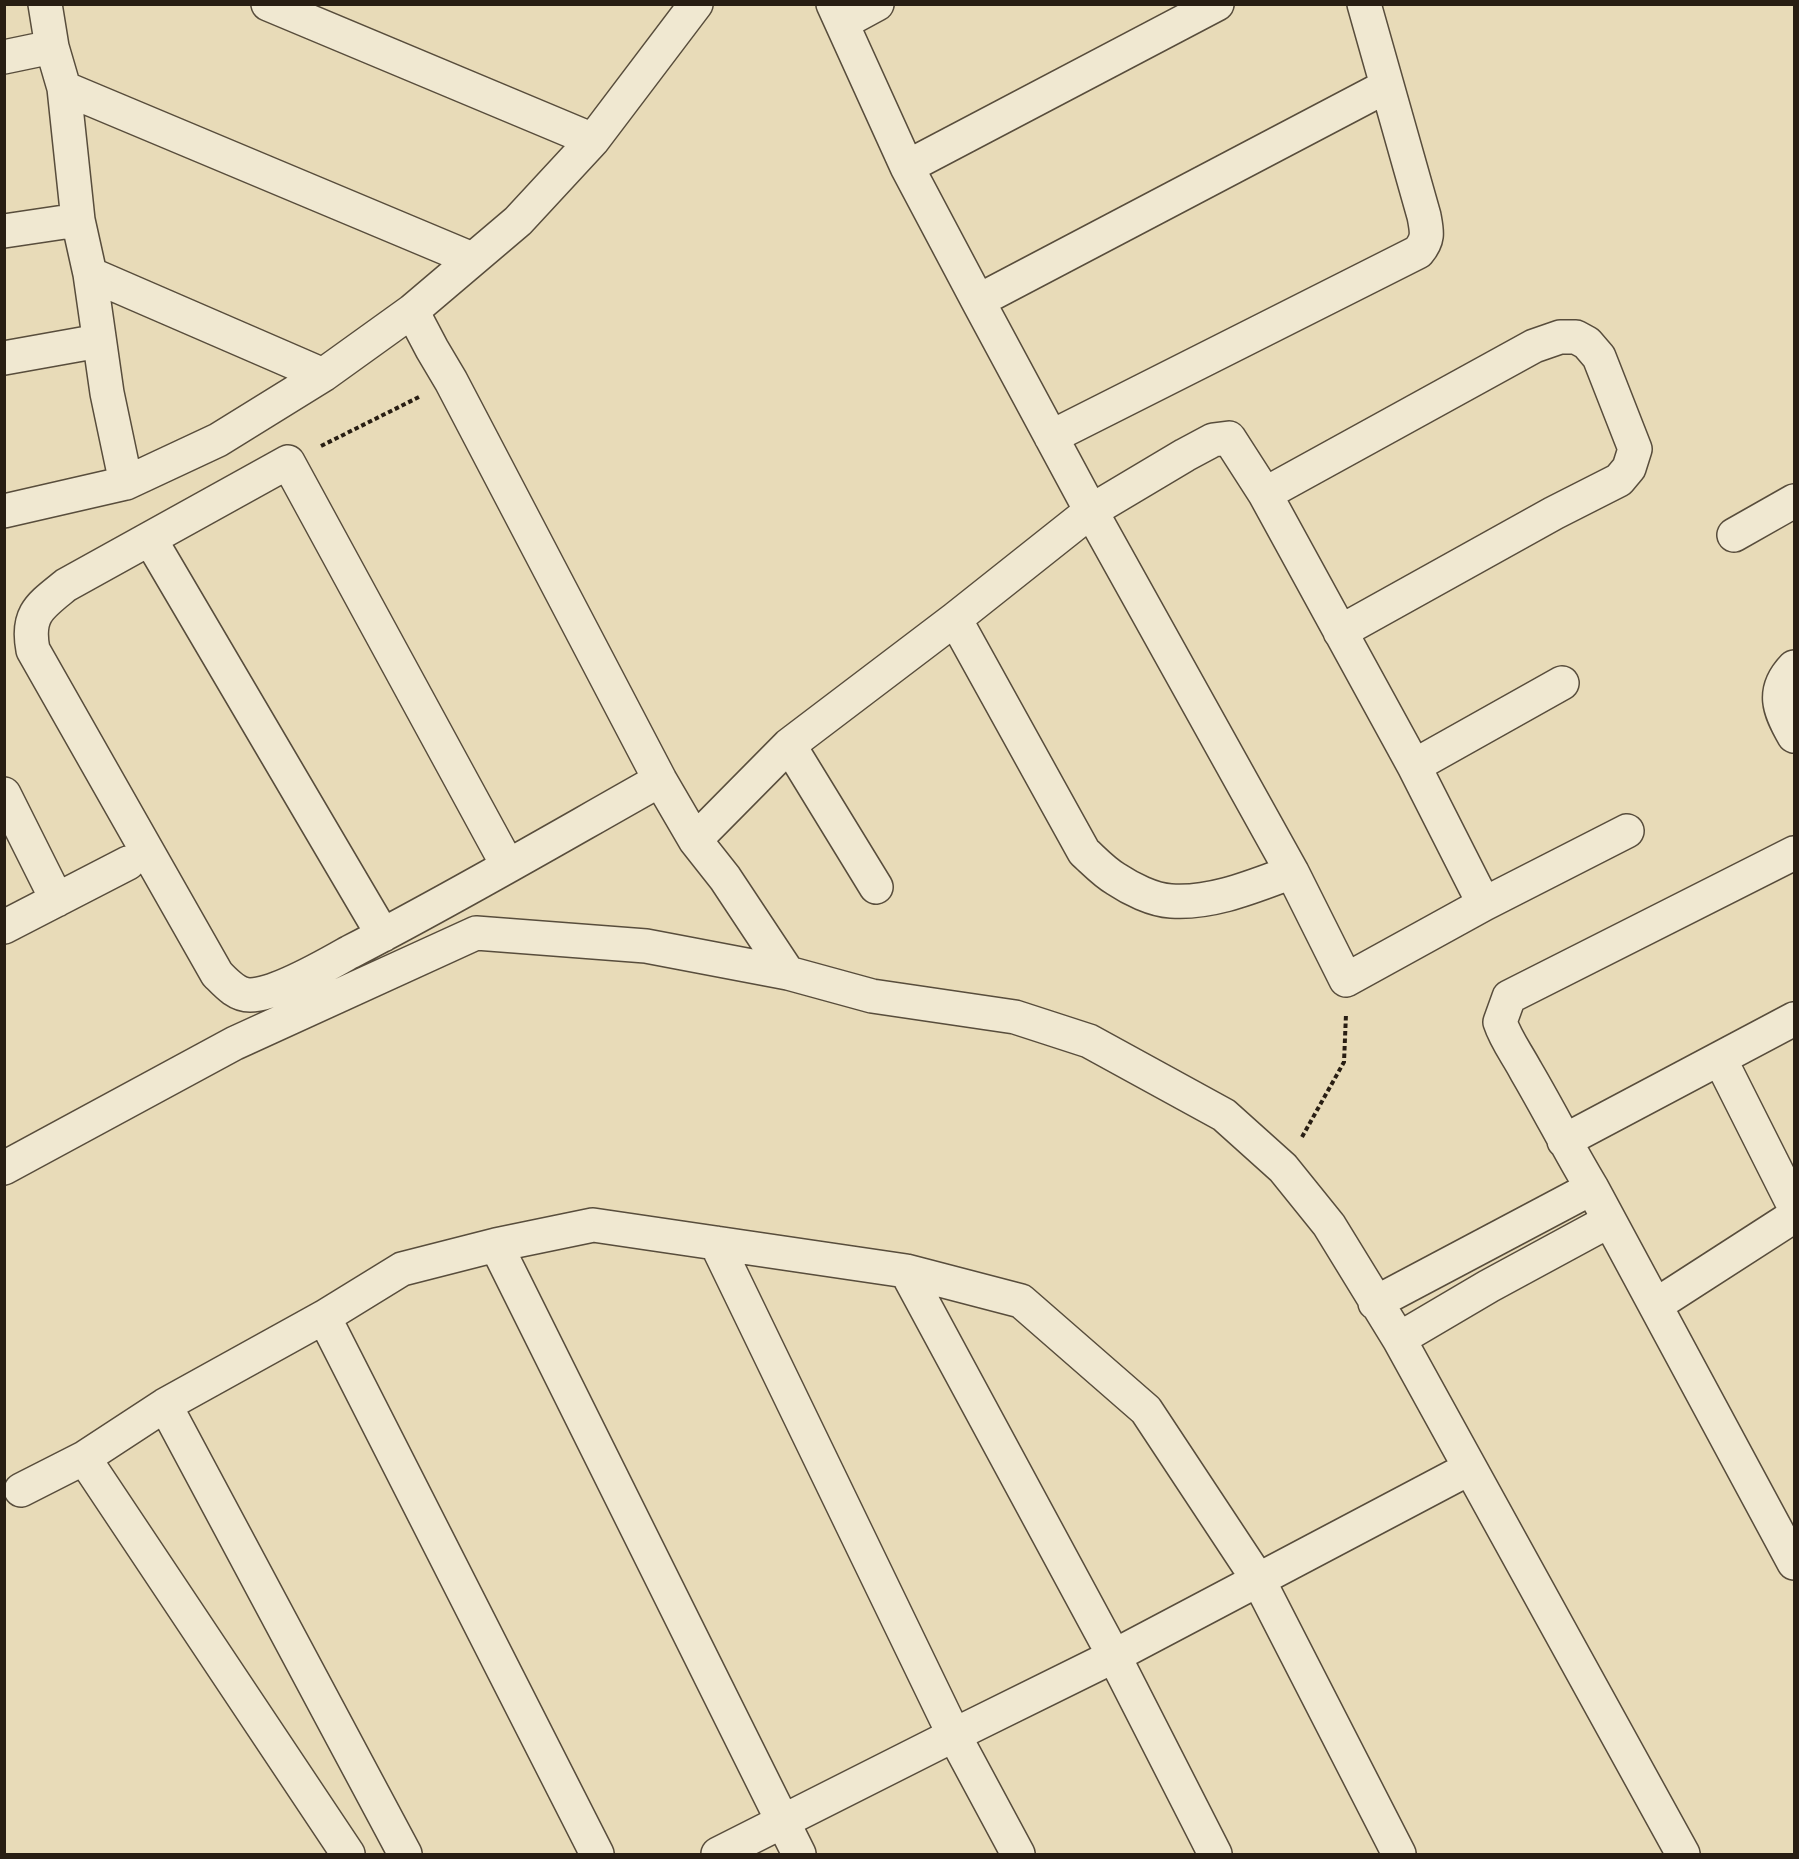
<!DOCTYPE html>
<html>
<head>
<meta charset="utf-8">
<style>
	body { margin:0 }
	#map { position:relative; width:1799px; height:1859px; overflow:hidden; background:#e8dbb8; font-family:"IM FELL English",serif }
	canvas { display:block }
	.frame { position:absolute; inset:0; border:6px solid #281e13; pointer-events:none }
</style>
</head>
<body>
<div id="map">
<canvas width="1799" height="1859"></canvas>
<div class="frame"></div>
</div>
<script>
const ctx = document.querySelector('canvas').getContext('2d');
ctx.lineJoin = 'round';
function trace(path, color, width, dash) {
  ctx.strokeStyle = color;
  ctx.lineWidth = width;
  ctx.lineCap = dash ? 'butt' : 'round';
  ctx.setLineDash(dash || []);
  ctx.stroke(path);
}
const minor = new Path2D(`
	M45,4L52,47L64,88L78,220L90,274L107,393L126,483
	M268,4L593,140
	M833,4L907,167L978,301L1091,511L1292,872L1346,980L1484,904L1627,831
	M842,23L877,4
	M4,57L52,47
	M64,88L472,259
	M907,167L1217,4
	M4,231L78,220
	M90,274L323,375
	M978,301L1387,86
	M412,311L432,349L451,381L660,780L695,840L725,878L788,973
	M4,358L99,341
	M1051,437L1418,252C1429,239 1427,232 1424,216L1364,4
	M1265,494L1534,346L1560,337H1576L1587,343L1599,357L1635,449L1629,468L1619,480L1554,513L1340,632
	M4,511L126,483L218,440L323,375L412,311L518,221L593,140L696,4
	M1734,535L1794,501
	M150,539L383,935
	M955,619L1084,852C1094,861 1104,872 1116,879C1131,889 1153,900 1171,901C1212,904 1254,886 1292,872
	M1794,667C1771,691 1779,710 1794,736
	M789,745L876,887
	M1414,766L1562,683
	M4,794L57,900
	M695,840L789,745L955,619L1091,511L1185,455L1213,440L1229,438L1265,494L1414,766L1484,904
	M1794,853L1509,997L1500,1022C1506,1040 1517,1054 1526,1071C1549,1110 1569,1150 1592,1188L1794,1563
	M508,866L288,462L66,585C40,606 26,614 33,650L217,974C226,983 236,995 250,995C276,995 327,965 350,952C455,898 557,838 660,780
	M4,927L128,863
	M1720,1059L1794,1206
	M1564,1141L1794,1019
	M4,1168L235,1043L476,933L646,946L788,973L872,996L1015,1017L1089,1041L1224,1115L1283,1168L1329,1225L1399,1339L1683,1854
	M716,1243L954,1735L1018,1854
	M496,1245L799,1854
	M906,1271L1114,1656L1215,1854
	M1375,1303L1592,1188
	M1656,1305L1794,1216
	M324,1317L597,1854
	M1399,1339L1489,1286L1609,1221
	M165,1405L405,1854
	M84,1458L348,1854
	M21,1490L84,1458L165,1405L324,1317L402,1269L496,1245L593,1225L906,1271L1021,1301L1146,1410L1259,1581L1399,1854
	M718,1854L954,1735L1114,1656L1470,1468`);
trace(minor, '#584d3c', 36);
trace(new Path2D(`
	M321,446L419,397
	M1302,1137L1344,1062L1346,1014`), '#281e13', 4, [4.5, 3]);
trace(minor, '#f0e8d1', 33);
</script>
</body>
</html>
